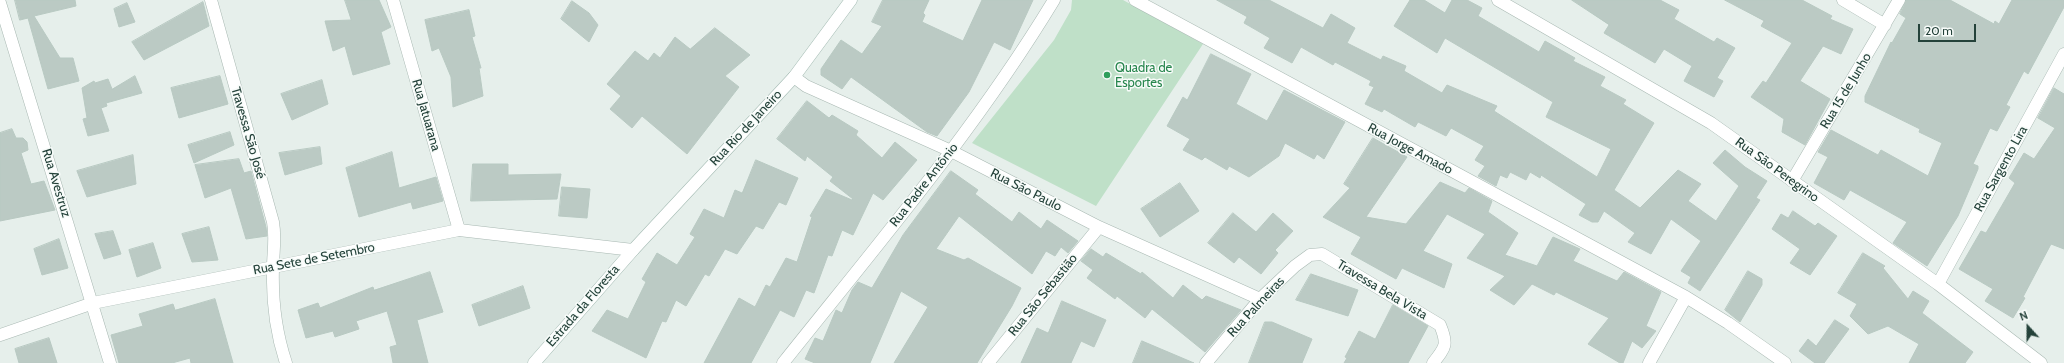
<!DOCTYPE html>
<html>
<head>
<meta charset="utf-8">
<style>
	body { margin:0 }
	#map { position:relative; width:2064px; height:363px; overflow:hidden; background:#e6efeb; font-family:Cabin,sans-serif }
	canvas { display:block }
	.north { position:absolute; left:2008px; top:307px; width:40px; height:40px; -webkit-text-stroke:3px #f7fbf9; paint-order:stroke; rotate:339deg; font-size:11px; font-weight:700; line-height:16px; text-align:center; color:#24423a }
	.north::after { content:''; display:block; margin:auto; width:14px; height:18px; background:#24423a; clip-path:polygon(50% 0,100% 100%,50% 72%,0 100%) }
	.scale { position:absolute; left:1918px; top:24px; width:58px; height:18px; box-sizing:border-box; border:2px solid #24423a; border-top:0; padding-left:5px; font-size:12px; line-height:14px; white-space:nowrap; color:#24423a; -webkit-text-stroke:3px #f7fbf9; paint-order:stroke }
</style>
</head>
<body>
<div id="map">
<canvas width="2064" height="363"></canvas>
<div class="north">N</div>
<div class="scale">20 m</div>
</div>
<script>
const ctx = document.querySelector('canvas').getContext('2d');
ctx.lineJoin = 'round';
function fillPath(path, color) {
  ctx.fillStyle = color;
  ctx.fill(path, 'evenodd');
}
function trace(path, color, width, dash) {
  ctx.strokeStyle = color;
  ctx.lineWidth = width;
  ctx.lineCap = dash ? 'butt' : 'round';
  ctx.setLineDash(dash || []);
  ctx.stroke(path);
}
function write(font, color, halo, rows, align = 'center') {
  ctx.font = font + ' Cabin,sans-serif';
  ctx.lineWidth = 3;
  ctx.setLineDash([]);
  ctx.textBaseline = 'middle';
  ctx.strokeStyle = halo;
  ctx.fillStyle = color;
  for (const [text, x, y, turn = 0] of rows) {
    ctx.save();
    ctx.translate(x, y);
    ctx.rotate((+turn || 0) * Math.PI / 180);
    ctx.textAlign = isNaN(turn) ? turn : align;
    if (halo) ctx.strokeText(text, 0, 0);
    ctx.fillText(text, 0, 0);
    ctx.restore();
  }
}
fillPath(new Path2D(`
	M1072,0H1123L1203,44L1096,206L972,143L1054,40L1071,10Z`), '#bfe0c8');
const building = new Path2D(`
	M15,0H75L76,6L34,16L60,58H73L79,81L48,89L28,18L20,20Z
	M345,0H379L391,27L381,32L390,64L353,75L345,46L333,51L325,21L351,20Z
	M883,0H929L923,13L925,15L922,22L963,41L982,0H1033L1010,50L994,42L969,92L937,136L927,132L851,77L842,89L821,75V69L841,40L862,54L882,26L872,22Z
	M1217,0H1269L1323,28L1331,14L1355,28L1347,43L1381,60L1383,56L1406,66L1404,71L1442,93L1447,85L1497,106L1494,111L1597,177L1611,149L1546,117L1553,102L1445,38L1437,53L1394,26L1410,0H1424L1445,13L1452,0H1467L1482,8L1478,16L1539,52L1545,41L1575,58L1573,61L1605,77L1600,86L1626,100L1623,104L1654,123L1614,190L1640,208L1678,170L1701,184L1688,201L1716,221L1739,186L1713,163L1725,150L1745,167L1767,181L1756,198L1760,200L1700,291L1688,283L1691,277L1681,271L1701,241L1671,219L1651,254L1628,242L1635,233L1604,211L1598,222H1592L1579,215L1586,204L1541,175L1540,178L1530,172L1526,180L1510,172L1507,178L1500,175L1496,186L1478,176L1485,166L1475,160L1484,146L1451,128L1446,136L1418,122L1415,127L1384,109L1382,112L1365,104L1374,87L1369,85L1371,81L1335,62L1333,65L1301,47L1292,63L1264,48L1270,38L1244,23L1247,17Z
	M1572,0H1660L1679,10L1674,19L1714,42L1717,38L1735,48L1717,78L1723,81L1714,97L1684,81L1692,66L1664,49L1655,63L1604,33L1609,25Z
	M1725,0H1802L1832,16L1830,19L1853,29L1841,54L1823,46L1800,81L1830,99L1805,145L1782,132L1784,119L1751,97L1763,81L1766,83L1792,43L1761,26L1764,21Z
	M1906,0H1950L1994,24L1995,21L1999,24L2012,0H2064V7L2028,74L2024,71L2006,105L2010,107L1997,131L1990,128L1973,164L1978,166V169L1958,216L1927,266L1893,243L1907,222L1850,190L1844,200L1814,183L1828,157L1818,152L1831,130L1878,155L1881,150L1928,176L1942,143L1919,132L1920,129L1865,102V96L1891,42L1892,43L1906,18L1900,14Z
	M572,1L589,13L598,25L589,42L561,19Z
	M203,2L209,26L144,60L132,42Z
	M127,3L135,22L119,27L114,9Z
	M469,10L475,36L472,37L481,68H479L483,96L453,107L451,77L439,48L432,51L425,20Z
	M715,28L750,55L725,76L739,87L687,154L642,116L632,128L610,109L621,96L607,84L635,51L648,61L654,53L660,58L675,37L690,49Z
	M1211,54L1251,74L1236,104L1267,121L1284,90L1345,122L1324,159L1317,154L1314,159L1285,143L1279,156L1249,177L1229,166L1227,170L1205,157L1202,160L1183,150L1190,139L1167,126L1183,97L1187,100Z
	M135,76L142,93L106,103L107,106L101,108L109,131L88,136L83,119L87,118L82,88L94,81L95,83L108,79L112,89Z
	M220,76L228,104L179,118L171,88Z
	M322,80L328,104L292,120L281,94Z
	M2054,88L2064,94V249L2051,244L2023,297L2025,298L2013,318L1985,301L1993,289L1959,269L1981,231L1986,233L2015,183L2009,178L2024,153L2034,159L2055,128L2038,118Z
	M807,101L829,118L832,115L858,131L856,135L882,158L895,142L917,160L883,200L873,193L853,235L842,230L832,256L828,255L814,293L806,290L794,317L780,310L751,363H704L739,298L755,307L766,285L770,287L786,258L797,262L812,217L810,216L826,189L852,200L853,199L830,181L833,177L807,156L805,161L777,139Z
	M12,129L16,138H23L27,142L28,150L21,153L31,184L44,181L55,210L0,221V133Z
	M230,132L234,145L194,163L188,145Z
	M1373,138L1407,157L1366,217L1406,224L1440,182L1465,193L1469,188L1492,201L1488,212L1518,233L1505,255L1537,266L1553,237L1580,249L1573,261L1617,281L1624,272L1661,292L1646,326L1656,331L1642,348L1632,341L1623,363H1620L1588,344L1609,318L1556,292L1554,295L1532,284L1514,305L1490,290L1505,276L1467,258L1485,234L1447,214L1423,251L1452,264L1444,288L1402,268L1396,279L1351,254L1361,237L1323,217L1350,188L1344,184Z
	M320,147L322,164L285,175L279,153Z
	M392,152L399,188L436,177L443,201L413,209L411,202L359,217L346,168Z
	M133,155L136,184L87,197L77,171Z
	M239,159L244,173L251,171L266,227L267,236L246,239L231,188L205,198L195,165Z
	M756,160L798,178L786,205L779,202L763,229L756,226L737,254L725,249L709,276L705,274L686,306L676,300L666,322L662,321L646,358L592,331L607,310L628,319L646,282L642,279L657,253L677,265L695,237L690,234L704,209L724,218L735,190L742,193Z
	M473,164H508V175L561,174L557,199L471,201Z
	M951,171L978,190L975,194L1012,222L1019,212L1041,229L1047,220L1078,241L1068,253L1061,247L1055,256L1046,251L1032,274L959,216L936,249L964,260L968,258L1021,288L1012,306L977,363H894L928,307L901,291L870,363H815L805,359L815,338L823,341L836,310L842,313L852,290L858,282L872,288L903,235Z
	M1180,183L1199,211L1160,237L1141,209Z
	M562,187L590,189L587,218L559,216Z
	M1793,211L1815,226L1818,223L1837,236L1810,275L1790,263L1800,249L1772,229L1781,214L1788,218Z
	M1233,213L1256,232L1273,213L1293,231L1275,250L1278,253L1261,274L1239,257L1234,263L1208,243Z
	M209,227L218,260L192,262L182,234Z
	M113,231L121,254L104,259L95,234Z
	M59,239L68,268L42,275L34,249Z
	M153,243L161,268L137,277L129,250Z
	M1091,249L1103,257L1106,253L1141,274L1142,272L1173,298L1183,285L1202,300L1206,296L1241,310L1205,352L1152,309L1145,318L1117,296L1115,299L1087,278L1093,270L1081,261Z
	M1863,253L1885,266L1883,268L1908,299L1913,291L1929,301L1922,313L1973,352L1965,363H1909L1919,344L1888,326L1868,334L1850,316L1857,304L1838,293Z
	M1748,271L1762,279V285L1740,322L1725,310Z
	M430,272L443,312L417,320L428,363H393L390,347L397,345L387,311L356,321L359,329L335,337L333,331L306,338L298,310L318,303L320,308L373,287L374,290Z
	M1311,274L1358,290L1348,316L1296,300Z
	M523,286L530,308L479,326L472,305Z
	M215,299L233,363H191L190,358L172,363H119L111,335L143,326L139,314L173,304L175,310Z
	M1062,301L1106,320L1094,347L1081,341L1071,363H1021L1037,328L1048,333Z
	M1393,305L1428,326L1408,363H1344L1347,358L1345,357L1359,331L1375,339Z
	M1835,320L1849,329L1824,363H1815L1799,351L1808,339L1816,346Z
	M1265,322H1272L1312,339L1302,363H1249Z
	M49,338L57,363H19L15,349Z
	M1142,341L1194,363H1133Z`);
fillPath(building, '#bbcac4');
trace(building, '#b8c9c2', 1);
const minor = new Path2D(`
	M211,0L273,222C276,239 273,252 273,268C272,300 276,333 286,363
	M393,0L459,230
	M1135,0L1686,297L1728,323L1785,363
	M1498,0L1711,123L1938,284L2041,363
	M1843,0L1885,25
	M0,3L110,363
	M794,77L806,86L951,151L1099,227L1260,299
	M1792,181L1899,0
	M1938,284L2064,54
	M783,363C877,245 976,129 1054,0
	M988,363L1099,227
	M1206,363L1260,299L1295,266L1310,255L1322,254L1440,325C1448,344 1446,347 1433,363
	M1649,363L1686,297`);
const tertiary = new Path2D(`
	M0,335L93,303L459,230L633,250`);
const secondary = new Path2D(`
	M534,363L633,250L794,77L851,0`);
trace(minor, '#a8b8b2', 13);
trace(tertiary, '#a8b8b2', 13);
trace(secondary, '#a4bbb3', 13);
trace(minor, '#fff', 12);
trace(tertiary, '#fff', 12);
trace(secondary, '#fff', 12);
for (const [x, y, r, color] of [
	[1107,75,4,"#2e9e5b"]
]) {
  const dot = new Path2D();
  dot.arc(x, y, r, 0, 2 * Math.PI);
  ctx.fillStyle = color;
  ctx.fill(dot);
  trace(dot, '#f7fbf9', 1.5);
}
write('13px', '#27864d', '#f7fbf9', [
	["Quadra de",1115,68],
	["Esportes",1115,83]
], 'left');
write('13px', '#24423a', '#f7fbf9', [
	["Rua 15 de Junho",1846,91,-59],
	["Rua Jatuarana",426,115,74],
	["Rua Rio de Janeiro",746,128,-47],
	["Travessa São José",248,133,74],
	["Rua Jorge Amado",1410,149,28],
	["Rua Sargento Lira",2001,169,-61],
	["Rua São Peregrino",1777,170,36],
	["Rua Avestruz",56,183,73],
	["Rua Padre Antônio",924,185,-52],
	["Rua São Paulo",1026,190,27],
	["Rua Sete de Setembro",314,259,-11],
	["Travessa Bela Vista",1382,290,31],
	["Rua São Sebastião",1043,295,-51],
	["Estrada da Floresta",583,306,-49],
	["Rua Palmeiras",1256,307,-47]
]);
</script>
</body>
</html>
